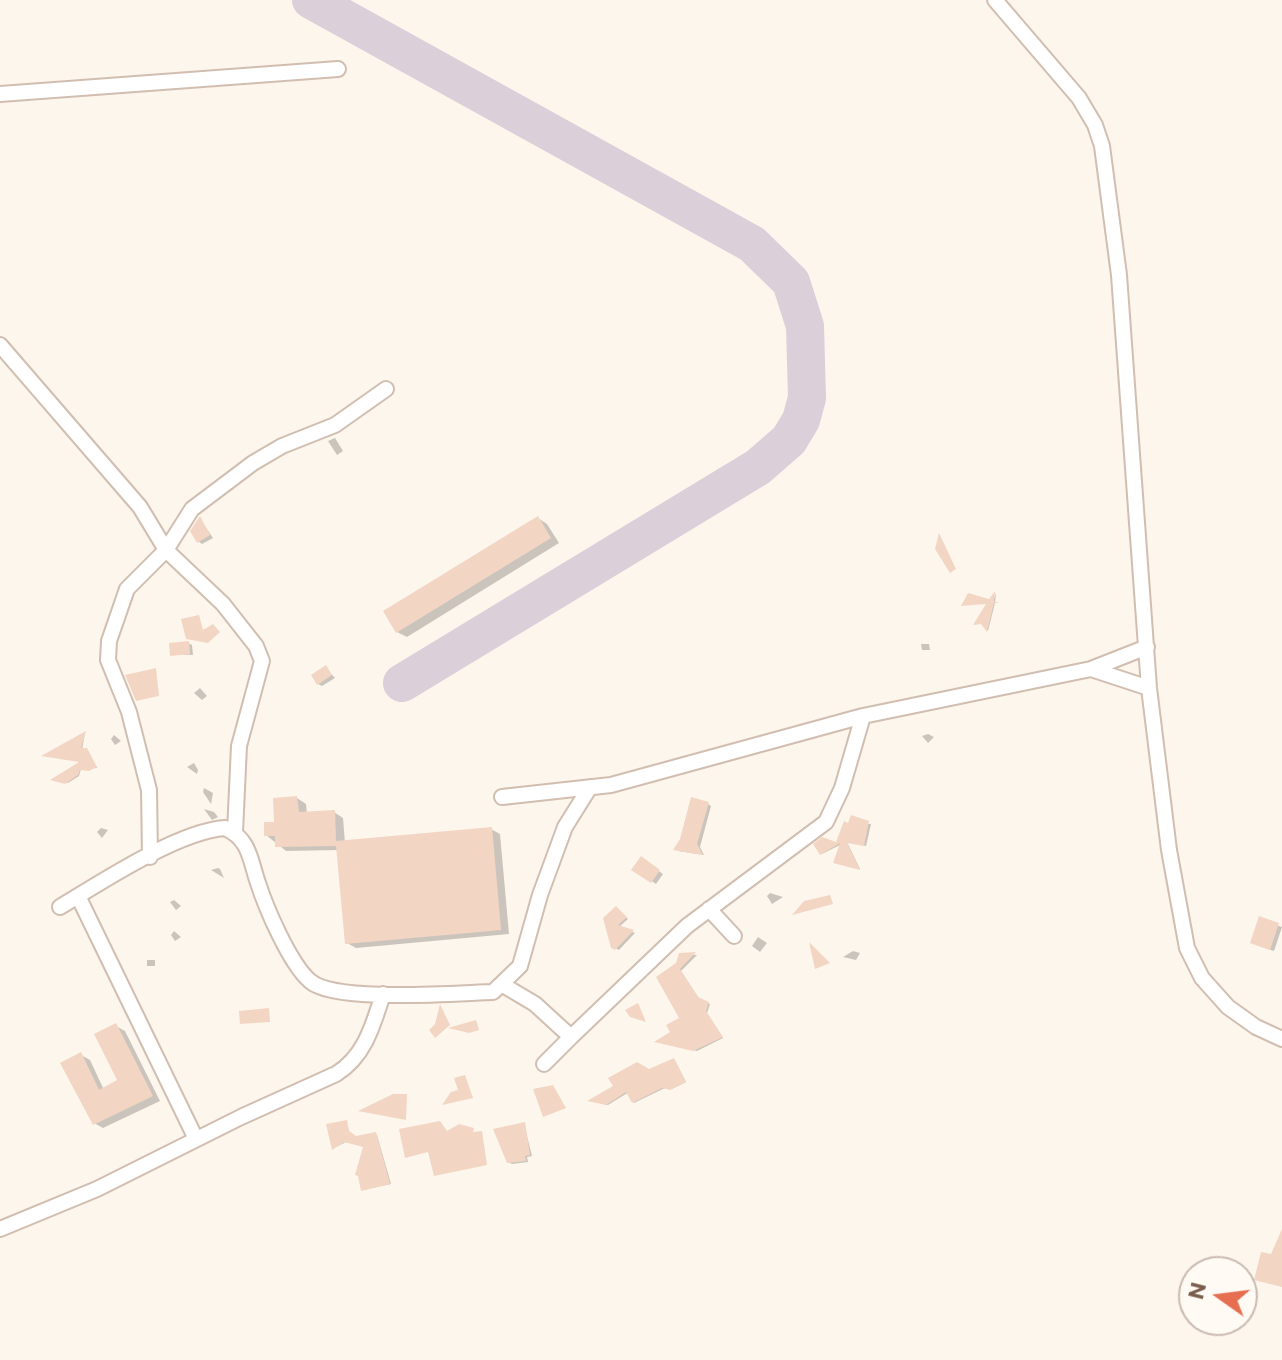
<!DOCTYPE html>
<html>
<head>
<meta charset="utf-8">
<style>
	body { margin:0 }
	#map { position:relative; width:1282px; height:1360px; overflow:hidden; background:#fdf6ec; font-family:Commissioner,sans-serif }
	canvas { display:block }
	.north { position:absolute; left:1178px; top:1256px; width:80px; height:80px; box-sizing:border-box; background:#fffaf3; border:2px solid #cabbb1; border-radius:50%; rotate:284deg; font-size:22px; font-weight:700; line-height:32px; text-align:center; color:#7a5c4d }
	.north::after { content:''; display:block; margin:auto; width:28px; height:36px; background:#e76f51; clip-path:polygon(50% 0,100% 100%,50% 72%,0 100%) }
</style>
</head>
<body>
<div id="map">
<canvas width="1282" height="1360"></canvas>
<div class="north">N</div>
</div>
<script>
const ctx = document.querySelector('canvas').getContext('2d');
ctx.lineJoin = 'round';
function fillPath(path, color) {
  ctx.fillStyle = color;
  ctx.fill(path, 'evenodd');
}
function trace(path, color, width, dash) {
  ctx.strokeStyle = color;
  ctx.lineWidth = width;
  ctx.lineCap = dash ? 'butt' : 'round';
  ctx.setLineDash(dash || []);
  ctx.stroke(path);
}
fillPath(new Path2D(`
	M335,438L343,451L337,455L328,441Z
	M538,518L547,524L559,543L407,637L397,632Z
	M200,519L213,538L202,544L198,541Z
	M996,593L995,603L988,631L983,624Z
	M188,643L192,645L193,655L172,654Z
	M921,644H929L930,650H922Z
	M326,668L335,678L322,686L318,684Z
	M200,688L207,696L202,700L194,693Z
	M85,733L82,750L88,752L97,768L81,769L79,776L68,783L54,780L83,762L50,752Z
	M928,734L934,737L928,743L922,736Z
	M114,735L121,741L115,745L111,739Z
	M194,763L198,770L197,774L187,767Z
	M204,788L213,793L211,804L203,792Z
	M297,798L306,804L307,814L334,812L343,818L345,843L491,829L500,834L509,934L356,948L347,943L339,850L286,851L266,835Z
	M708,804L711,806L700,847L704,855L678,851L682,840Z
	M204,809L214,812L218,817L212,820Z
	M845,824H871L866,846L847,842L860,869L837,863L842,844L822,854L823,840L837,845Z
	M101,828L108,830L102,838L97,832Z
	M641,859L663,874L656,884L634,869Z
	M218,868L220,869L224,878L211,870Z
	M770,893L783,897L772,904L767,896Z
	M174,900L181,906L176,910L170,902Z
	M619,910L628,919L619,927L635,933L619,950L612,946Z
	M1260,919L1282,927L1274,951L1256,945Z
	M174,931L181,937L175,941L171,935Z
	M758,937L767,943L760,952L752,946Z
	M853,951L860,953L856,960L843,957Z
	M683,954L697,955L681,971L700,1000L710,1004L707,1013L723,1038L697,1051L658,1042L672,1033L682,1019L678,964Z
	M147,960H155V966H147Z
	M116,1026L125,1031L160,1101L103,1128L94,1123L81,1055L90,1060L104,1090L120,1081Z
	M675,1061L686,1082L672,1089L665,1088L634,1103L629,1092L608,1105L591,1101Z
	M346,1122L350,1134L356,1138L377,1135L391,1184L363,1190L366,1146L346,1142L334,1148Z
	M524,1124L532,1156L527,1157L528,1162L512,1164L508,1162Z`), '#0003');
trace(new Path2D(`
	M311,0L752,244L791,282L805,326L807,398L801,420L789,440L758,467L402,683`), '#dbcfda', 38);
fillPath(new Path2D(`
	M200,516L210,535L197,543L190,531Z
	M538,516L551,538L396,633L383,611Z
	M939,533L956,569L950,573L935,549Z
	M995,591L994,601L999,603H994L987,632L981,624L973,625L986,604L961,606L968,593L989,599Z
	M199,615L203,630L213,624L220,632L208,643L186,639L181,619Z
	M189,641L190,654L170,656L169,643Z
	M326,665L332,675L317,685L311,675Z
	M156,668L159,696L136,701L125,675Z
	M86,731L81,748H87L97,767L89,771L80,770L78,775L65,784L50,780L79,762L41,756Z
	M297,796L299,812L335,810L336,841L492,827L501,930L345,944L336,846L275,847V836H264V822H274L273,798Z
	M691,797L709,802L697,844L703,855L673,850L680,839Z
	M851,815L869,821L864,846L847,843L860,870L833,863L840,843L820,855L813,844L822,837L836,842L844,821L848,823Z
	M641,856L660,870L651,883L631,870Z
	M830,895L833,904L792,915L804,901Z
	M616,906L627,917L618,925L634,930L615,950L611,948L603,918Z
	M1259,916L1279,923L1270,950L1250,943Z
	M809,942L830,963L815,969Z
	M696,952L680,969L698,997L709,1002L706,1011L723,1037L693,1051L654,1042L670,1032L666,1025L679,1018L656,977L676,963L679,953Z
	M638,1003L646,1022L630,1017L625,1010Z
	M440,1004L450,1025L435,1038L429,1030L435,1024Z
	M269,1008L270,1022L240,1024L239,1011Z
	M476,1020L479,1030L469,1033L448,1028Z
	M116,1023L153,1096L93,1125L60,1063L81,1052L99,1090L117,1080L94,1034Z
	M674,1058L686,1082L670,1090L662,1088L632,1103L626,1092L606,1105L587,1101L613,1086L608,1078L637,1062L649,1069Z
	M465,1075L473,1098L442,1105L451,1092L458,1090L454,1078Z
	M553,1085L566,1108L543,1117L533,1089Z
	M393,1094H407L406,1120L358,1111Z
	M347,1120L349,1131L356,1136L376,1132L390,1184L361,1191L358,1176L355,1175L363,1147L344,1142L332,1150L326,1124Z
	M440,1121L447,1131L459,1124L474,1128L473,1132L482,1131L487,1165L434,1176L428,1152L405,1158L399,1129Z
	M525,1122L530,1155L525,1156L526,1161L507,1163L493,1129Z
	M1282,1229V1287L1254,1280L1261,1252L1271,1254Z`), '#f3d5c3');
const minor = new Path2D(`
	M995,0L1079,98L1095,125L1102,146L1119,275L1149,688L1169,850L1187,948L1202,978L1228,1007L1256,1027L1282,1039
	M0,94L338,69
	M0,345L140,507L166,550L223,604L256,646L262,661L239,746L235,832
	M1091,669L1149,688
	M502,797L611,785L863,716L1091,669L1147,647
	M150,857L149,790L129,712L108,660L109,641L127,589L166,550L192,509L253,463L282,446L335,425L386,389
	M78,896L196,1139
	M60,907C101,882 179,831 225,828C250,839 250,860 258,883C266,908 290,964 310,981C334,1003 457,993 493,992L520,966L540,895L565,827L590,787
	M709,909L734,936
	M503,985L535,1004L571,1037L687,926L826,822L842,788L863,716
	M544,1064L571,1037
	M0,1229L97,1189L241,1117L336,1074C365,1056 373,1025 383,994`);
trace(minor, '#d1beb0', 18);
trace(minor, '#fff', 14);
</script>
</body>
</html>
